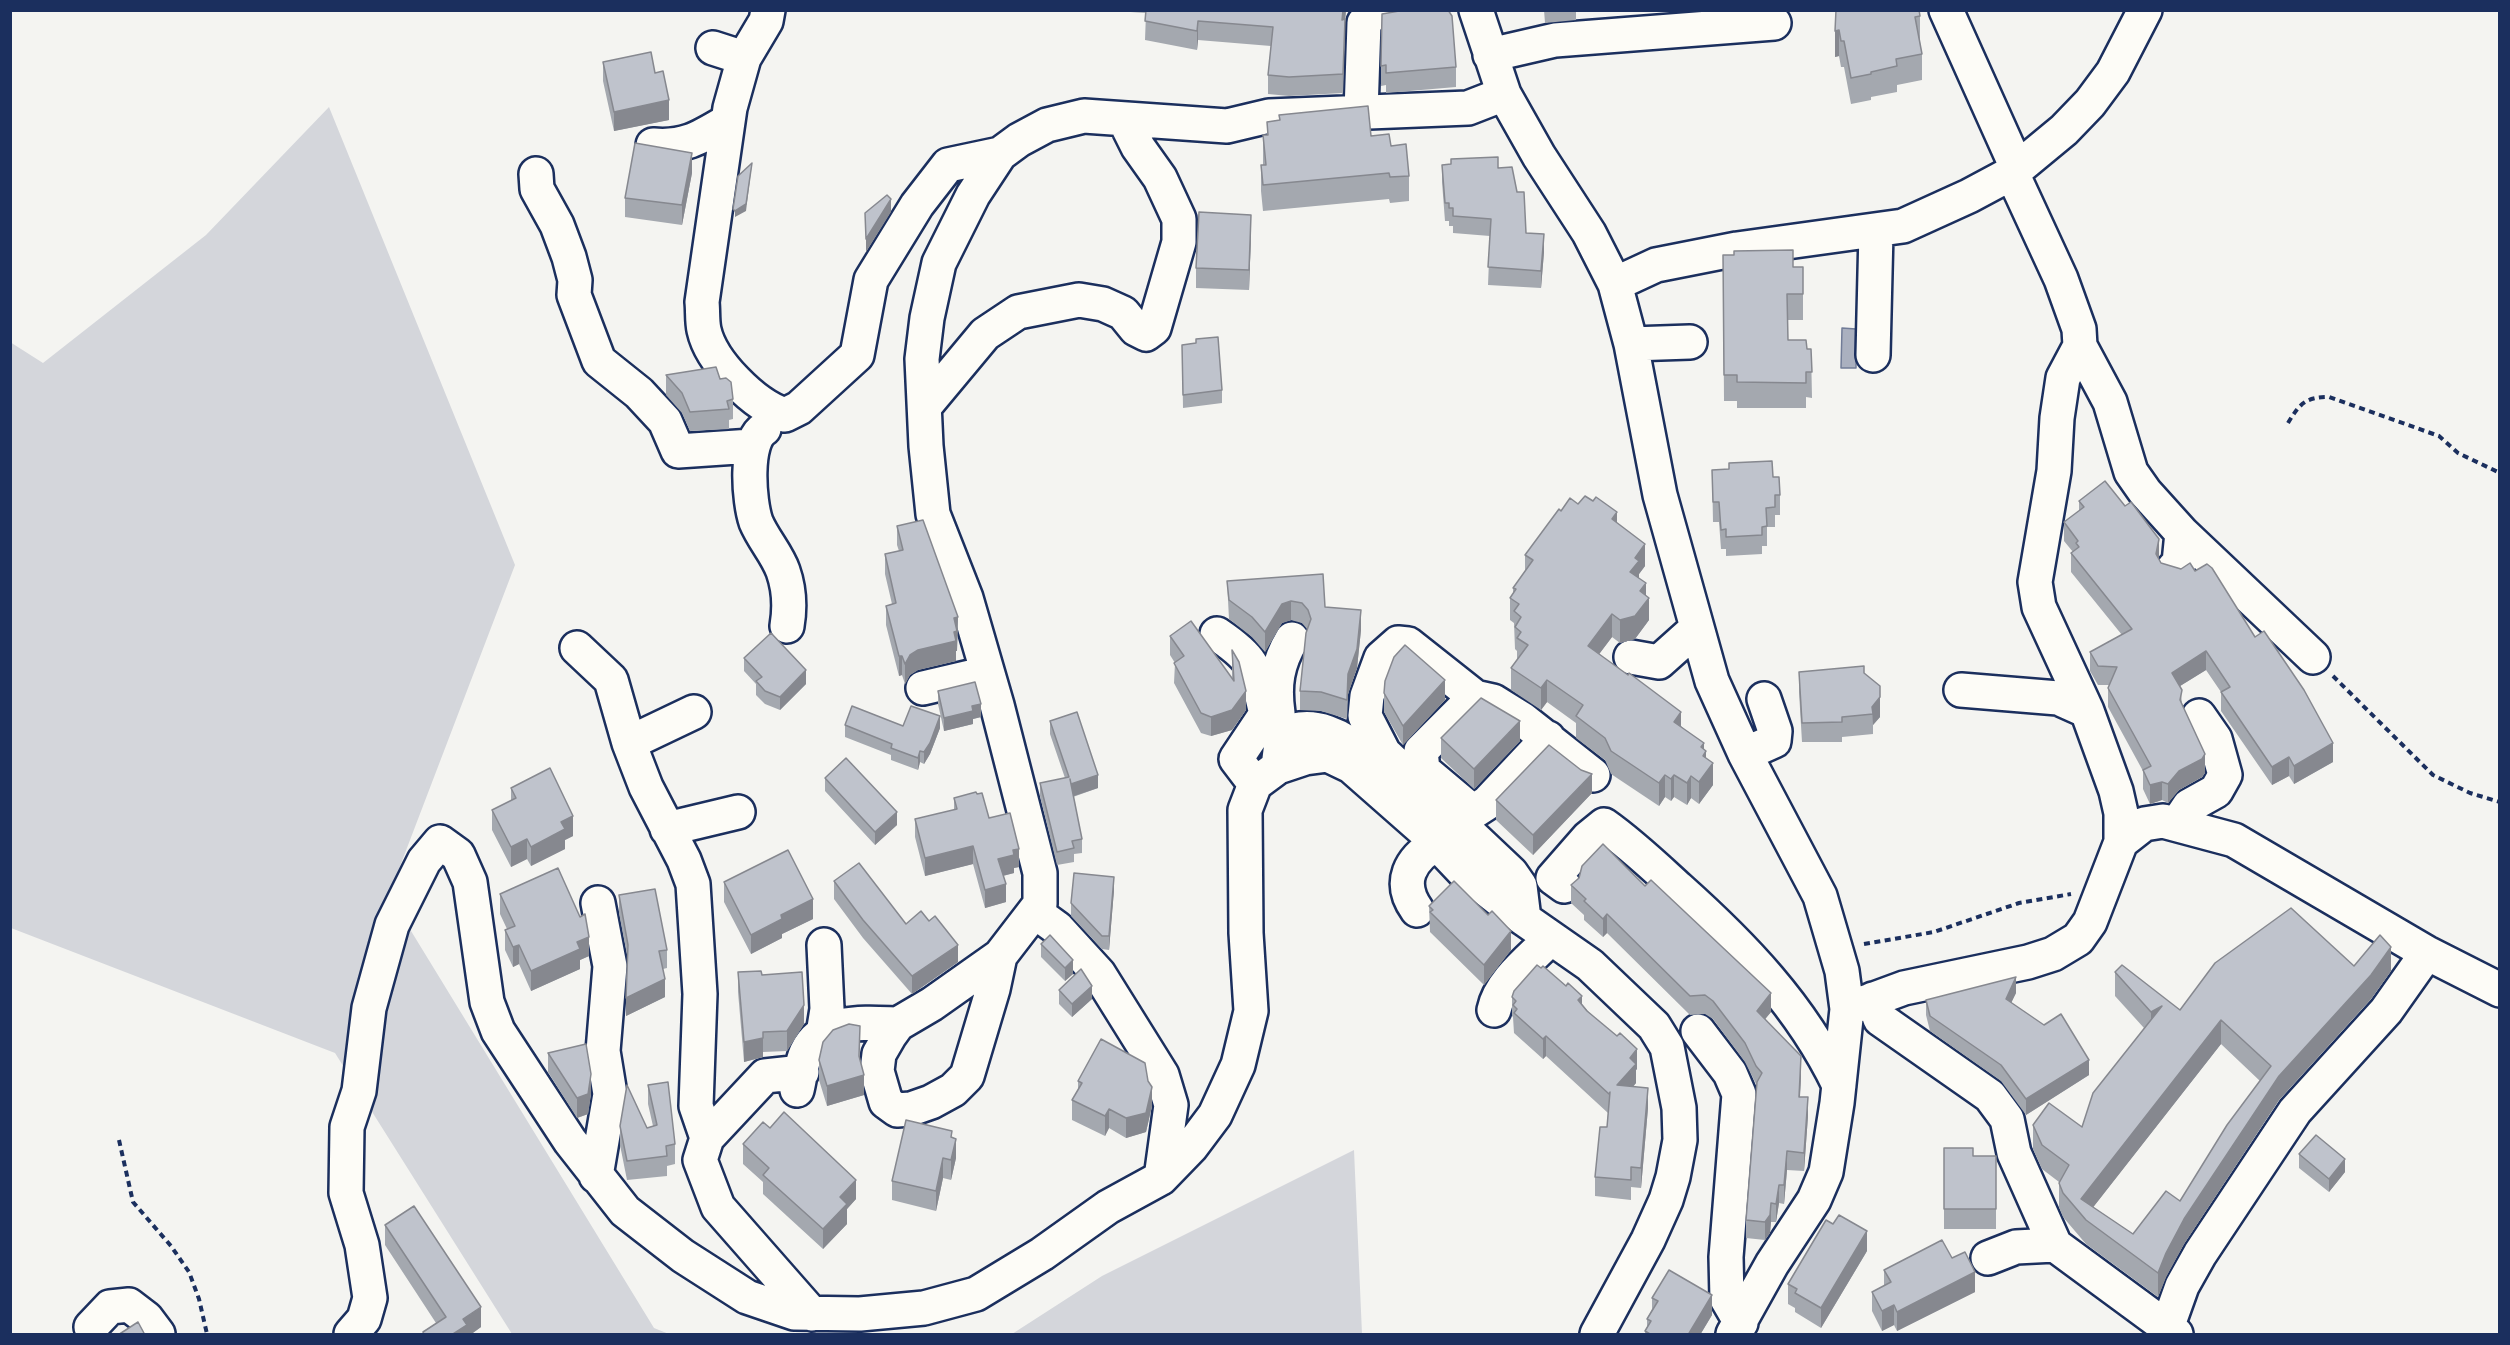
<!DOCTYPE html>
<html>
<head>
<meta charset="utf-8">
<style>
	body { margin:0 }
	#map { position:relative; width:2510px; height:1345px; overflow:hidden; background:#f4f4f1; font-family:"Indie Flower",sans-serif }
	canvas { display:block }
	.frame { position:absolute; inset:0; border:12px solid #1b2f5e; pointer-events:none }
</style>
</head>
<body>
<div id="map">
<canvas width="2510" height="1345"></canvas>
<div class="frame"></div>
</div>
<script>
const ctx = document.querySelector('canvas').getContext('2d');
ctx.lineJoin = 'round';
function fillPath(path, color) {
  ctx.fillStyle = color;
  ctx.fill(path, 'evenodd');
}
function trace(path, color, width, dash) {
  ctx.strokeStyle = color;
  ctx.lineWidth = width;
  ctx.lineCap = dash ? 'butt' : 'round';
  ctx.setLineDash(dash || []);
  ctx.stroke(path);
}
fillPath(new Path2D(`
	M329,107L515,565L389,895L654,1328L669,1334H512L335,1053L11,928L10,342L43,363L206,235Z
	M1354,1150L1362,1334H1012L1102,1276Z`), '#d4d6db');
const water = new Path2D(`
	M1842,328L1856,329V368H1841Z`);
fillPath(water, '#aab0bf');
trace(water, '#717c98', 1.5);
const minor = new Path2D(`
	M768,10L766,21L744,58L730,108L702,302C703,311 702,321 704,330C711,362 754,405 785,415L799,408L857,355L871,280L917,205L948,165L1000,154
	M1476,10L1504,94L1539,156L1589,233L1615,284L1631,344L1660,495L1712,681L1745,754L1820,896L1842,971L1847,1009L1837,1103L1826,1172L1814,1200L1772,1264L1733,1334
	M1946,10L2017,168
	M713,48L744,58
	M1490,55L1555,40L1774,23
	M1361,112L1364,23L1376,10
	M653,145C685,148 701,137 728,121
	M536,174L537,189L557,225L569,257L575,280L574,295L599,361L639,393L665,421L678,451L752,446
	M1615,284L1656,265L1737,249L1903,226L1969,196L2012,173L2064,130L2090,103L2113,72L2145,10
	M1631,344L1690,342
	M2080,346L2110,402L2131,472L2145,492L2182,533L2313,657
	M1873,355L1876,232
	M925,406L985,334L1018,312L1079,300L1103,304L1123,313L1136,329L1146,334L1154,328L1179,242V219L1160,178L1138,147L1124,119
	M764,429C744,441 749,502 756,522C763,539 777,554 783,571C789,588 790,608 787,626
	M2174,568L2179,563L2182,533
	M1217,634C1257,661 1255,668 1266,714L1236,759L1255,784
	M577,648L611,680L629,743L646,787L684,860L693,884L700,994L696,1106L707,1138
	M1631,657L1659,662L1697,628
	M923,688L987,673
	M1961,690L2058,698L2087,711
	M1475,697L1421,751L1423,770L1473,812L1487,803L1548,738
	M1278,713C1274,685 1277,664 1292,639
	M629,743L694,712
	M1745,754L1774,741L1775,731L1764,699
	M1278,767L1282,735C1312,719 1345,736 1366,758
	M2177,824L2189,806L2216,791L2225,775L2215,739L2199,716
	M667,829L738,812
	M2121,842L2144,824L2163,821L2234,840L2427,953L2500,990
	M1564,886L1553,878L1588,838L1604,825C1631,844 1654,866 1678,888C1743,946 1801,1006 1839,1085
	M1417,910C1397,882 1410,859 1437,843
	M1035,912L1057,928L1099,974L1162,1075L1171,1105L1161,1178
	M1524,919L1520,886L1511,873L1384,753L1365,716L1367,696L1381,658L1398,643L1408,644L1475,697L1493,701L1522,719L1593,775
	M1000,956L932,1004L898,1024L890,1035L879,1054L877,1071L886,1102L897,1110L911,1109L931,1102L953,1090L967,1076L993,989L1000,956L1040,904V873L997,705L966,598L933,514L926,446L922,359L927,318L939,263L973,195L1000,154L1019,140L1047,125L1084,116L1227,126L1269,116L1468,108L1504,94
	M1873,999L1880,1019L1990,1096L2007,1119L2014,1153L2055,1245L2176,1334
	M1847,1009L1904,988L2028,962L2053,954L2078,939L2090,922L2121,842V813L2116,791L2087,711L2039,607L2035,582L2054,471L2057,418L2063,378L2080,346L2079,329L2061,279L2012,173
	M1494,1010C1500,981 1532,958 1551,938
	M1698,1031L1730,1073L1739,1094L1726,1257L1727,1299L1741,1323
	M823,1034L827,1009L824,945
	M802,1072L765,1076L707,1138L700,1160L718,1207L812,1314
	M797,1090C800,1078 801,1064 806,1053C822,1018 866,1023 898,1024
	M596,1176L610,1094L603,1051L610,966L598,903
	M1988,1258L2016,1247L2055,1245
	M91,1327L110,1307L129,1305L146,1318L158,1334
	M2167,1328L2182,1286L2200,1254L2295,1111L2386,1011L2427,953
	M351,1334L364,1319L370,1298L362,1245L346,1193L347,1127L359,1091L369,1008L392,925L424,861L440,842L458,855L470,882L487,1002L498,1031L570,1141L625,1211L683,1256L747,1297L794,1313L860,1314L924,1308L976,1294L1042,1254L1108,1207L1161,1178L1191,1147L1215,1115L1238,1065L1251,1011L1246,933L1245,810L1255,784L1278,767L1305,758L1328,755L1351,766L1426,832L1463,871L1524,919L1590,965L1654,1026L1667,1047L1679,1108L1680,1140L1673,1177L1666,1200L1648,1240L1597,1334`);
trace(minor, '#1b2f5e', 38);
trace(new Path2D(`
	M2288,423C2300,403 2306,397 2329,397L2439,436L2458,453L2500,473
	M2333,676L2433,775L2470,793L2500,802
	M1864,944L1934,932L2019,903L2071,894
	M119,1140L133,1202L171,1246L189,1272L199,1299L207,1334`), '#1b2f5e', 4, [6, 4.5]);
trace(minor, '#fdfcf7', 33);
fillPath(new Path2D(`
	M1100,10H1346L1345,21L1343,93L1289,96L1268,94V75L1271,46L1198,40L1197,50L1145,40L1146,13Z
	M1544,10H1576V20L1545,23Z
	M1920,16V42L1922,54V80L1897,85V92L1871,97V100L1851,104L1844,67H1841L1839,56L1835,57V31Z
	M603,62L655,73L669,120L614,131L603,81Z
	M1381,63L1456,67V87L1386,93V85L1381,86Z
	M1279,115L1371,136L1391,146L1409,176V201L1390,203L1389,199L1263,211L1261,191V165H1263V135H1267V122L1279,120Z
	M1442,165L1498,168L1517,192L1526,233L1544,252L1541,288L1488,285L1490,236L1453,233V226H1449V221H1445L1442,182Z
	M692,173L682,225L625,217V198Z
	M1251,234L1249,290L1196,288V268Z
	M1723,255L1793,267H1803V320H1787L1788,340L1807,349H1811L1812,398L1806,397V408H1737V401H1724Z
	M1182,345L1222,390V403L1183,408Z
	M666,375L720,379L733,399V419L729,420V429L690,431L682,413L666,395Z
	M1712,470L1773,477L1780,495V515H1775V527H1767V546H1762V554L1726,556V549H1721L1719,522H1713Z
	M2079,501L2159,559L2161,563L2181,569L2195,571L2333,762L2294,784L2289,776L2272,785L2221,711V692L2206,670L2180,686L2182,703L2205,773L2202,777L2179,790L2168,803L2162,800L2150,804L2143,789V771L2108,707V688L2109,685H2098L2090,671V652L2122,635L2071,572V553L2073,552L2064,541V522L2079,511Z
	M1578,504L1617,523L1645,566L1639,574V578L1646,596L1649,620L1635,639L1620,643L1612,637L1599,654L1681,726L1704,749L1713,785L1699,804L1691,798L1687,805L1674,797L1671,801L1665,797L1659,806L1611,774L1605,760L1576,738V723L1547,702L1541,710L1511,690V668L1517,660V651L1515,649L1514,623L1510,620V598L1513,594V588L1525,571V555L1561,511Z
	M897,526L958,617L957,651H956V661L918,670L910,675L905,684L902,675L899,676L886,625V606L892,604L885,574V554L899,551L897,545Z
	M1227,581L1325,607L1361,630L1357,668L1348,694L1347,719L1321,711L1300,710V691L1307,629L1302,623L1291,620L1282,623L1265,652L1252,637L1229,619Z
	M1170,636L1232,679V650L1246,710L1232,730L1211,736L1201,733L1174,683L1175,663L1170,655Z
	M744,658L806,684L780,710L765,704L756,695V684L744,671Z
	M1799,672L1864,673L1880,717L1873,725V734L1842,737V742H1802L1799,692Z
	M938,691L981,717L973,719V724L944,731L938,704Z
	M1384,693L1445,700L1403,745L1384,712Z
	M1050,721L1098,788L1073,797L1082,839V853L1074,854V862L1057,865L1040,796V783L1065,778L1050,734Z
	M845,725L903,726L940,728L930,754L924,764L920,762L918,770L891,760V755L845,737Z
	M1441,738L1520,741L1474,789L1441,758Z
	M825,778L897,825L875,845L825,791Z
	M511,788L573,836L565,840V849L531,866L527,859L511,867L492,830V810L511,801Z
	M1592,793L1533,855L1496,820V800Z
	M954,798L989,818L1019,867L1014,868V873L1003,876L1006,902L985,908L973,864L925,876L915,837V819L954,810Z
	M834,881L906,924L958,962L912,994L863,938L834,899Z
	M724,882L813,919L782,934V938L751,954L724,902Z
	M1571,885L1771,1012L1765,1019L1801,1075L1800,1097L1808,1116L1804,1171L1787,1170L1784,1204L1779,1203L1776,1222H1771L1770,1233L1765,1240L1746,1238V1220L1757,1086L1745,1062L1713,1019L1705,1014L1690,1015L1607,933L1603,937L1584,920V915L1571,903Z
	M1114,890L1109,950L1102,949L1071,916V903Z
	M500,894L589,956L580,960V969L531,991L519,964L513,967L505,950V930L507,929L500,914Z
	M619,895L667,950V968L663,969L665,997L626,1016L628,960L619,913Z
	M1429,906L1511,950L1484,985L1430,932Z
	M1041,944L1073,974L1065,981L1041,957Z
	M2391,971L2371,999L2279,1100L2184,1244L2166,1277L2158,1297L2086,1244L2063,1217L2059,1207V1182L2042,1169L2033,1149V1125L2082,1127L2144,1028L2115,996V972L2180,1010ZM2221,1044L2260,1081L2180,1201L2133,1234L2093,1207Z
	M738,972L804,1024L787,1051L763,1052V1057L744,1062L738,992Z
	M1059,990L1092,999L1072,1017L1059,1004Z
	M2016,993L2011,1002L2089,1075L2026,1115L2001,1081L1930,1031L1926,1015V1000Z
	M1512,997L1582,1004L1637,1069L1636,1070V1083L1633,1087L1648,1108L1641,1188L1631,1187V1200L1595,1196V1177L1607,1127L1608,1113L1546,1056L1543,1059L1514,1033L1513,1017L1512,1016Z
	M548,1053L591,1094L588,1114L577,1118L548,1072Z
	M859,1058L864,1095L827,1106L819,1080V1060Z
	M1078,1081L1152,1106L1146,1132L1126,1138L1109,1128L1105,1136L1072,1120V1100L1078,1090Z
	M648,1085L675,1144V1164L667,1166V1176L627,1180L620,1145V1126L647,1128L653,1126L648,1104Z
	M770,1128L856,1199L847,1209V1224L823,1249L763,1194V1182L743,1164V1144Z
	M952,1138L956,1158L951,1180L943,1178L936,1211L892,1200V1181Z
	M1944,1148L1973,1156H1996V1229H1944Z
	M2299,1154L2345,1172L2329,1192L2299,1168Z
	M385,1225L481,1327L470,1335H423V1332L436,1323L385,1245Z
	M1867,1251L1821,1328L1795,1312V1308L1788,1304V1284Z
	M1952,1258L1975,1292L1897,1331L1894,1325L1882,1331L1872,1311V1292L1884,1286V1270Z
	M1652,1298L1712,1315L1700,1335H1645V1331L1647,1327V1319L1652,1309Z`), '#a4a8af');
fillPath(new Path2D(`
	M1343,10H1346L1345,21L1343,93L1342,20Z
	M1198,21V40L1197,50V31Z
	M1839,30V56L1835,57V31Z
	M669,100V120L614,131V112Z
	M692,153V173L682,225V205Z
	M752,163L746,211L735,217V211Z
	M891,199V212L866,252V239Z
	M1251,215V234L1249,290V270Z
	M1544,234V252L1541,288V271Z
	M1617,512V534L1612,519Z
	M2159,539V558L2156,572V554Z
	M1645,544V566L1639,574V583L1630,572L1635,558Z
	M1646,583V602L1649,598V620L1635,639L1620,643V620Z
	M1291,601V620L1282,623L1265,652V632L1282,604Z
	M1361,610V630L1357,668L1348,694L1347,719L1348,674Z
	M1612,614V637L1588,669V646Z
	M958,617L957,651H956V661L918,670L910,675L905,684V664L910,655L918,650L954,618Z
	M2206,651V670L2172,691V673Z
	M899,656H902V675L899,676Z
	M806,670V684L780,710V697Z
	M1445,680V700L1403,745V726Z
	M1547,680V702L1541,710V688Z
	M1246,691V710L1232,730L1211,736V717Z
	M1880,697V717L1873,725L1872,707Z
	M981,704V717L973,719V724L944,731V718L972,706Z
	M1681,712V734L1674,722Z
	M940,716V728L930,754L924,764V752Z
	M1520,721V741L1474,789V769Z
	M1704,743V754L1706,751V772L1713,763V785L1699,804V782L1701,747Z
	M2333,743V762L2294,784V766Z
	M920,751V762L918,770V758Z
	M2205,754V773L2202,777L2179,790L2168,803V784L2179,771Z
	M2289,757V776L2272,785V767Z
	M1592,774V793L1533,855V835Z
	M1098,775V788L1071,797V784Z
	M1665,775V797L1659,806V783Z
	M1674,775V797L1671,801V779Z
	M1691,776V798L1687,805V783Z
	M2162,782V800L2150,804V785Z
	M897,812V825L875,845V832Z
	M573,816V836L565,840V849L531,866V847L561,822Z
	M527,839V859L511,867V847Z
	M973,846V864L925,876V858Z
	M1019,849V867L1014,868V873L998,877V859L1013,850Z
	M1114,877V890L1109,950V936Z
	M1006,884V902L985,908V890Z
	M813,899V919L782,934V938L751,954V935L781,915Z
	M1607,914V933L1603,937V919Z
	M1511,931V950L1484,985V965Z
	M589,937V956L580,960V969L531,991V971L577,942Z
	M519,945V964L513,967V947Z
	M958,945V962L912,994V976Z
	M2391,947V971L2371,999L2279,1100L2184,1244L2166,1277L2158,1297V1273L2166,1253L2184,1219L2279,1076Z
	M1073,960V974L1065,981V968Z
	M2016,977V993L2006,1014V999Z
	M665,979V997L626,1016V998Z
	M1092,986V999L1072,1017V1004Z
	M1771,993V1012L1757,1029V1011Z
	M1582,996V1015L1578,1000Z
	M804,1005V1024L787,1051V1031Z
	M2162,1006L2151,1036V1012Z
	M2221,1020V1044L2084,1219L2081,1199Z
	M1546,1036V1056L1543,1059V1039Z
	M763,1038V1057L744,1062V1042Z
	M1637,1049V1069L1636,1070V1083L1617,1105V1085L1630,1058Z
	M1801,1056V1075L1799,1115V1097Z
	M2089,1060V1075L2026,1115V1099Z
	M591,1074V1094L588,1114L577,1118V1098Z
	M864,1075V1095L827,1106V1086Z
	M1152,1087V1106L1146,1132L1126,1138V1118Z
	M1648,1088V1108L1641,1188V1168Z
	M1808,1097V1116L1804,1171V1153Z
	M1109,1109V1128L1105,1136V1116Z
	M956,1139V1158L951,1180V1160Z
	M1787,1151V1170L1784,1204V1185Z
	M943,1158V1178L936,1211V1191Z
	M2345,1159V1172L2329,1192V1179Z
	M856,1180V1199L847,1209V1224L823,1249V1229L840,1197Z
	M1779,1185V1203L1776,1222V1204Z
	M1771,1203V1222L1770,1233L1765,1240V1222Z
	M1867,1231V1251L1821,1328V1308Z
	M1975,1272V1292L1897,1331V1312Z
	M1712,1295V1315L1700,1335H1688Z
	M1894,1305V1325L1882,1331V1311Z
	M481,1307V1327L470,1335H453L463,1319Z`), '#86888f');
const building = new Path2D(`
	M1146,10H1343L1342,20L1345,19L1343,74L1289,77L1268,75L1273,27L1198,21L1197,31L1145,21Z
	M1405,10H1448L1452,16L1456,67L1386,73V65L1381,66V63L1382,14Z
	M1836,10H1919L1920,16L1915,17L1922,54L1896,59L1897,66L1871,72V74L1851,78L1844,41H1841L1839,30L1835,31Z
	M651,52L655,73L663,71L669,100L614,112L603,62Z
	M1368,106L1371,136L1389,134L1391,146L1406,144L1409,176L1390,177L1389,173L1263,185L1261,165H1266L1263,135H1268L1267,122L1280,120L1279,115Z
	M635,143L692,153L682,205L625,198Z
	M1498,157V168L1512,167L1517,192H1524L1526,233L1544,234L1541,271L1488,267L1491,219L1453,216V208H1449V203H1445L1442,165L1451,164V159Z
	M752,163L746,204L735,211L733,209L738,176Z
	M887,195L891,199L866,239L865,213Z
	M1199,212L1251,215L1249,270L1196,268Z
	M1793,250V267H1803V294H1787L1788,340H1806L1807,349H1811L1812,372H1806V383L1737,382V375H1724L1723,255H1734V251Z
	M1218,337L1222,390L1183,395L1182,345L1196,343V339Z
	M716,367L720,379L726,378L731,382L733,399L727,401L729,409L690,412L682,393L666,375Z
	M1772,461L1773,477H1779L1780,495H1775V507L1766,508L1767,526L1762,527V535L1726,537V529L1721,530L1719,502H1713L1712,470L1729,469V463Z
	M2105,481L2125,506L2131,502L2159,539L2156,554L2161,563L2181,569L2190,563L2195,571L2207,564L2212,568L2255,637L2264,631L2304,690L2333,743L2294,766L2289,757L2272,767L2221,692L2230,687L2206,651L2172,673L2182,690L2180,700L2205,754L2202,759L2179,771L2168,784L2162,782L2150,785L2143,770L2151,766L2108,688L2117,667L2098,666L2090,652L2132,629L2071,553L2079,547L2076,543L2078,541L2064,522L2084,507L2079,501Z
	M1585,496L1593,501L1596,497L1617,512L1612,519L1645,544L1635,558L1639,561L1630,572L1646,583L1640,591L1649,598L1635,616L1620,620L1612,614L1588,646L1628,675L1629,673L1681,712L1674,722L1704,743L1701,747L1706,751L1703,756L1713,763L1699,782L1691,776L1687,783L1674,775L1671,779L1665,775L1659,783L1611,751L1605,738L1576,716L1583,705L1547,680L1541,688L1511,668L1528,645L1517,638L1521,632L1515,627L1521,617L1514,611L1519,604L1510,598L1516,589L1513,588L1533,560L1525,555L1559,509L1561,511L1570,498L1578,504Z
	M923,520L958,617L954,618L957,631L954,632L956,641L918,650L910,655L905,664L902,656H899L886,606L896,603L885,554L903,550L897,526Z
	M1323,574L1325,607L1361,610L1357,649L1348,674L1347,700L1321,692L1300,691L1306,633L1311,619L1308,610L1302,603L1291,601L1282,604L1265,632L1252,617L1229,600L1227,581Z
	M1191,621L1234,681L1232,650L1239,662L1246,691L1232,710L1211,717L1201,713L1174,663L1184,656L1170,636Z
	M771,633L806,670L780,697L765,691L756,681L762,677L744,658Z
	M1405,645L1445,680L1403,726L1384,693L1385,681L1394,657Z
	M1864,666V673L1880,686V697L1872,707L1873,714L1842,717V722L1802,723L1799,672Z
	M975,682L981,704L972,706L973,711L944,718L938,691Z
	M1481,698L1520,721L1474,769L1441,738Z
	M852,706L903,726L911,706L940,716L930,743L924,752L920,751L918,758L891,748L892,744L845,725Z
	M1077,712L1098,775L1071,784L1070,779L1082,839L1072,841L1074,848L1057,852L1040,783L1069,777L1050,721Z
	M1549,745L1581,770L1592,774L1533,835L1496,800Z
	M846,758L897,812L875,832L825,778Z
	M550,768L573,816L561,822L565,829L531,847L527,839L511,847L492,810L516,798L511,788Z
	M976,792L977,794L982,793L989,818L1010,813L1019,849L1013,850L1014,855L998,859L1006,884L985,890L973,846L925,858L915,819L957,809L954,798Z
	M1603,844L1645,886L1651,880L1771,993L1757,1011L1801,1056L1799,1097H1808L1804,1153L1787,1151L1784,1185H1779L1776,1204L1771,1203L1770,1215L1765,1222L1746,1220L1757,1082L1762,1073L1756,1066L1745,1043L1713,1001L1705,995L1690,996L1607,914L1603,919L1584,901L1586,899L1571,885L1579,878L1582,866Z
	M788,850L813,899L781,915L782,919L751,935L724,882Z
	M859,863L906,924L921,911L929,921L935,916L958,945L912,976L863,920L834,881Z
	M558,868L580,917L585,914L589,937L577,942L580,949L531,971L519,945L513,947L505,930L515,926L500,894Z
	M1074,873L1114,877L1109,936H1102L1071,903Z
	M1454,881L1488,915L1492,911L1511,931L1484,965L1430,912L1433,910L1429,906Z
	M655,889L667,950L659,951L665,979L626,998L628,945L619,895Z
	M2291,908L2354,966L2380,935L2391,947L2371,975L2279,1076L2184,1219L2166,1253L2158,1273L2086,1220L2063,1193L2059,1183L2069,1165L2042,1145L2033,1125L2049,1103L2082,1127L2093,1093L2162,1006L2151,1012L2115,972L2122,965L2180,1010L2215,963ZM2221,1020L2271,1066L2227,1125L2180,1201L2166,1191L2133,1234L2081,1199Z
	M1050,935L1073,960L1065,968L1041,944Z
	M1537,965L1541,968L1543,966L1566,986L1568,983L1582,996L1578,1000L1587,1011L1617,1036L1620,1033L1637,1049L1630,1058L1636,1064L1617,1085L1648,1088L1641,1168L1631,1167V1180L1595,1177L1600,1127H1607L1610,1092L1609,1094L1546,1036L1543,1039L1514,1013L1517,1009L1513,1005L1516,1001L1512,997L1514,991Z
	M1081,969L1092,986L1072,1004L1059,990Z
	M761,971L762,975L802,972L804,1005L787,1031L763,1032V1038L744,1042L738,972Z
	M2016,977L2006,999L2044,1025L2061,1014L2089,1060L2026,1099L2001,1065L1930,1016L1926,1000Z
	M849,1024L860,1026L859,1056L864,1075L827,1086L819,1060L823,1042L833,1030Z
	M1101,1039L1145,1063L1148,1081L1152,1087L1146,1113L1126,1118L1109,1109L1105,1116L1072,1100L1082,1083L1078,1081Z
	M586,1044L591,1074L588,1094L577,1098L548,1053Z
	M668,1082L675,1144L666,1146L667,1156L627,1161L620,1126L627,1085L647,1128L657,1125L648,1085Z
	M784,1112L856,1180L840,1197L847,1204L823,1229L763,1175L769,1168L743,1144L763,1122L770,1128Z
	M906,1120L952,1131L951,1137L956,1139L951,1160L943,1158L936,1191L892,1181Z
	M2316,1135L2345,1159L2329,1179L2299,1154Z
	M1944,1148H1973V1156H1996V1209H1944Z
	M414,1206L481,1307L463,1319L467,1325L453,1334V1335H424L423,1332L446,1317L385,1225Z
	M1839,1215L1867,1231L1821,1308L1795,1293L1797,1289L1788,1284L1826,1220L1833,1224Z
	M1942,1240L1952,1258L1965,1252L1975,1272L1897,1312L1894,1305L1882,1311L1872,1292L1891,1282L1884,1270Z
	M1669,1270L1712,1295L1688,1335H1649L1650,1334L1645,1331L1651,1321L1647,1319L1658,1301L1652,1298Z
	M138,1322L145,1335H118Z`);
fillPath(building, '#bfc3cc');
trace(building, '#86888f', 1.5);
</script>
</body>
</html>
